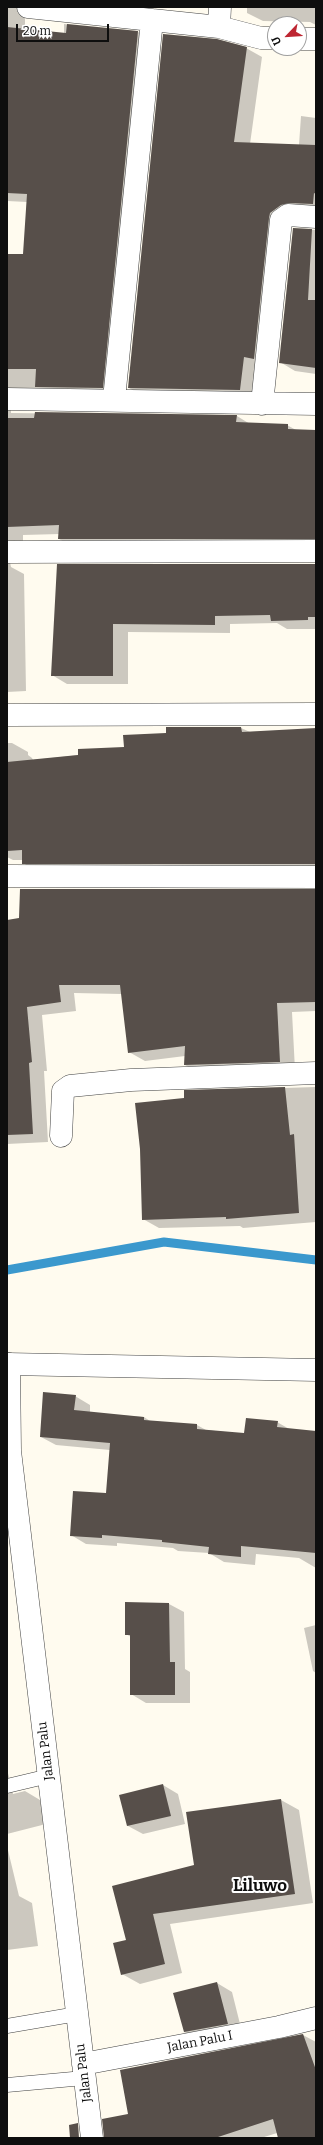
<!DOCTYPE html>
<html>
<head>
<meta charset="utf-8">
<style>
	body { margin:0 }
	#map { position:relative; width:323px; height:2145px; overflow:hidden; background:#fffbef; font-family:Bitter,serif }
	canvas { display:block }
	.frame { position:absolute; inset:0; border:8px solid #0e0e0e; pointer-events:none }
	.north { position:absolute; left:267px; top:16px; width:40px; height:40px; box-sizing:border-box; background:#fff; border:1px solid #9f9f9f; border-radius:50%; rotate:245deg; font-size:11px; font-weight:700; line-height:16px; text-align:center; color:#0e0e0e }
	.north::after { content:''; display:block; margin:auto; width:14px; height:18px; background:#be2632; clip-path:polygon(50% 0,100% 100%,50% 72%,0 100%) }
	.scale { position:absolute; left:16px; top:24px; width:93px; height:18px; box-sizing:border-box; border:2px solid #0e0e0e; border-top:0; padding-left:5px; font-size:12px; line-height:14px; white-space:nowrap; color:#0e0e0e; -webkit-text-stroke:3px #fff; paint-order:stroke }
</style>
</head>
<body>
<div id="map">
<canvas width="323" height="2145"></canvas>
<div class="frame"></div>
<div class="north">U</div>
<div class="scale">20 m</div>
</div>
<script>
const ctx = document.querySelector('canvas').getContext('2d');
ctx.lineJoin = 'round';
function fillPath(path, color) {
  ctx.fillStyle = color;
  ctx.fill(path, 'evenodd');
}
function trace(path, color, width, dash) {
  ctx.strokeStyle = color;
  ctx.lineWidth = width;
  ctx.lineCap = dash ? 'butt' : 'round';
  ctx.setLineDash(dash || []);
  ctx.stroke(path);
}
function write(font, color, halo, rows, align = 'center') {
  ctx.font = font + ' Bitter,serif';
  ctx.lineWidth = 4;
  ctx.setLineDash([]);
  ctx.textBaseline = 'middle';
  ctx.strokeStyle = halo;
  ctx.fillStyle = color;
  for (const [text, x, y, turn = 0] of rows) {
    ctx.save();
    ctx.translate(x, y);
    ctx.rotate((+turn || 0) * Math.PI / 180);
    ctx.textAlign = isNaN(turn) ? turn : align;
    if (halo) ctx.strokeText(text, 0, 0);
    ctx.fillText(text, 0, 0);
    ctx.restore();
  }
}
fillPath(new Path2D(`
	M7,7H25V30L64,34V24L138,32L153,41L118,396L11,402V413L237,416L250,424L287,425L296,430L316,431V547L75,548L59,539L60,534L23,535V548L10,562L11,567L24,574L26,691L7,692V255H24L27,202L7,201Z
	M247,7H316V25L310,22L263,21L247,13Z
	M246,48L262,57L250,144L299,145L301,116L316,118V212L285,223L255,399L144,397L129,388Z
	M294,229L316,230V374L295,371L280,362Z
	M58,565H316V629H287L277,623L230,624V633L128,632V684H67L52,675Z
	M241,728L250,732L316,729V873L38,872L23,863V860H13L7,857V743H12L28,752V755L32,758L33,760L79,755Z
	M316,890V1011L292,1012L295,1070L201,1074L185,1065V1056L145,1061L129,1052L122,994L74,993L76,1011L42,1015L47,1071H44L48,1142L7,1144V921Z
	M316,1087V1222L243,1228L240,1226L159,1228L143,1219L185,1099V1091Z
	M75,1396L90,1405V1413L144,1417L150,1421L197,1425L206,1430L245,1434L277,1422L291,1430L316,1432V1568L299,1558L256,1554L255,1565L224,1562L209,1553L178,1551L173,1548L117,1543V1546L86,1544L71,1535L107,1494L110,1450L56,1445L41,1437Z
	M126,1603L169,1604L184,1612L185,1669L190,1672V1703H146L131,1694V1637L126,1634Z
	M316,1625V1673L313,1671L304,1628Z
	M7,1769L13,1794L25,1791L40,1800L46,1824L7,1834Z
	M163,1785L178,1794L185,1824L143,1834L128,1826L120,1796Z
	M281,1800L299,1810L313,1903L170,1924L182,1973L140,1984L122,1974L127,1941L195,1866L187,1813Z
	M7,1846L19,1896L32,1903L38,1946L7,1950Z
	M217,1983L232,1992L242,2032L199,2040L184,2032Z
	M303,2035L316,2042V2138H279L277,2133L261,2138H117L129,2115Z`), '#0003');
trace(new Path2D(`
	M7,1270L164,1242L316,1260`), '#3b98cd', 9);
fillPath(new Path2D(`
	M67,24L138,31L103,388L35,387L36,369H7V254H23L27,194L7,193V27L66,33Z
	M163,34L217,39L247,47L234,142L316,145V194L314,193L313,204L289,203L281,205L270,213L269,218L254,359L244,357L240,390L128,388Z
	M293,228L312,229L308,300H316V368L279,363Z
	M35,412L237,415L236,422L288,424V429L316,430V539H58L59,525L7,527V418H34Z
	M57,564H316V617H308V620L271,621L270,615L215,616V625L113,624V676H51Z
	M166,727H241L242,732L316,728V864H22V850L7,851V762L78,755V749L124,747L123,735L166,733Z
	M20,889H316V1002L277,1003L280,1062L184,1065L185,1046L128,1053L120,985H59L61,1002L27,1007L32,1062L29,1063L33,1134L7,1135V920L19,918Z
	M285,1087L290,1135L294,1134L299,1213L226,1219V1217L142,1220L140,1149L135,1103L184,1098V1090Z
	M43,1392L76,1395L74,1410L144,1417V1420L197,1424V1429L244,1433L246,1418L278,1421L277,1427L316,1431V1553L241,1546V1557L208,1554L209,1547L162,1542V1540L102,1535V1538L70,1536L73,1491L106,1493L110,1443L40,1437Z
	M125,1602L169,1603L170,1662H175V1695H130V1635H125Z
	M163,1784L171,1816L127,1826L119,1795Z
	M281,1799L295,1894L153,1914L165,1964L121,1975L113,1943L126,1940L112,1886L194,1865L186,1812Z
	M217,1982L228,2024L184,2032L173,1993Z
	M303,2034L316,2070V2138H278L273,2119L215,2138H104L102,2119L128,2114L120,2070Z
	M78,2123L79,2138H70L69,2125Z`), '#574f4a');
const service = new Path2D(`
	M7,1786L49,1776
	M7,2026L77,2014
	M7,2085L84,2078`);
const minor = new Path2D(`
	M28,7L152,20
	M219,27L261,38H275
	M299,39H316
	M7,399L316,404
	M114,399L152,20L219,27L220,7
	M262,404L281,220L288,215L316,217
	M7,552L316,551
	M7,715L316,714
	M7,876L316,877
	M61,1136L63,1091L70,1086L131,1080L316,1073
	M9,1364L10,1451L92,2138
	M83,2064L279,2027L316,2018`);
const tertiary = new Path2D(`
	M7,1364L316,1370`);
trace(service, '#414141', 15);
trace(minor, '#414141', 23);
trace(tertiary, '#414141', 23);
trace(service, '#fff', 14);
trace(minor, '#fff', 22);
trace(tertiary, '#fff', 22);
write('13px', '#0e0e0e', '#fff', [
	["Jalan Palu",46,1751,-97],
	["Jalan Palu I",200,2042,-11],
	["Jalan Palu",84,2073,-97]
]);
write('bold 17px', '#0e0e0e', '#fff', [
	["Liluwo",260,1886]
]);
</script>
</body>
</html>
